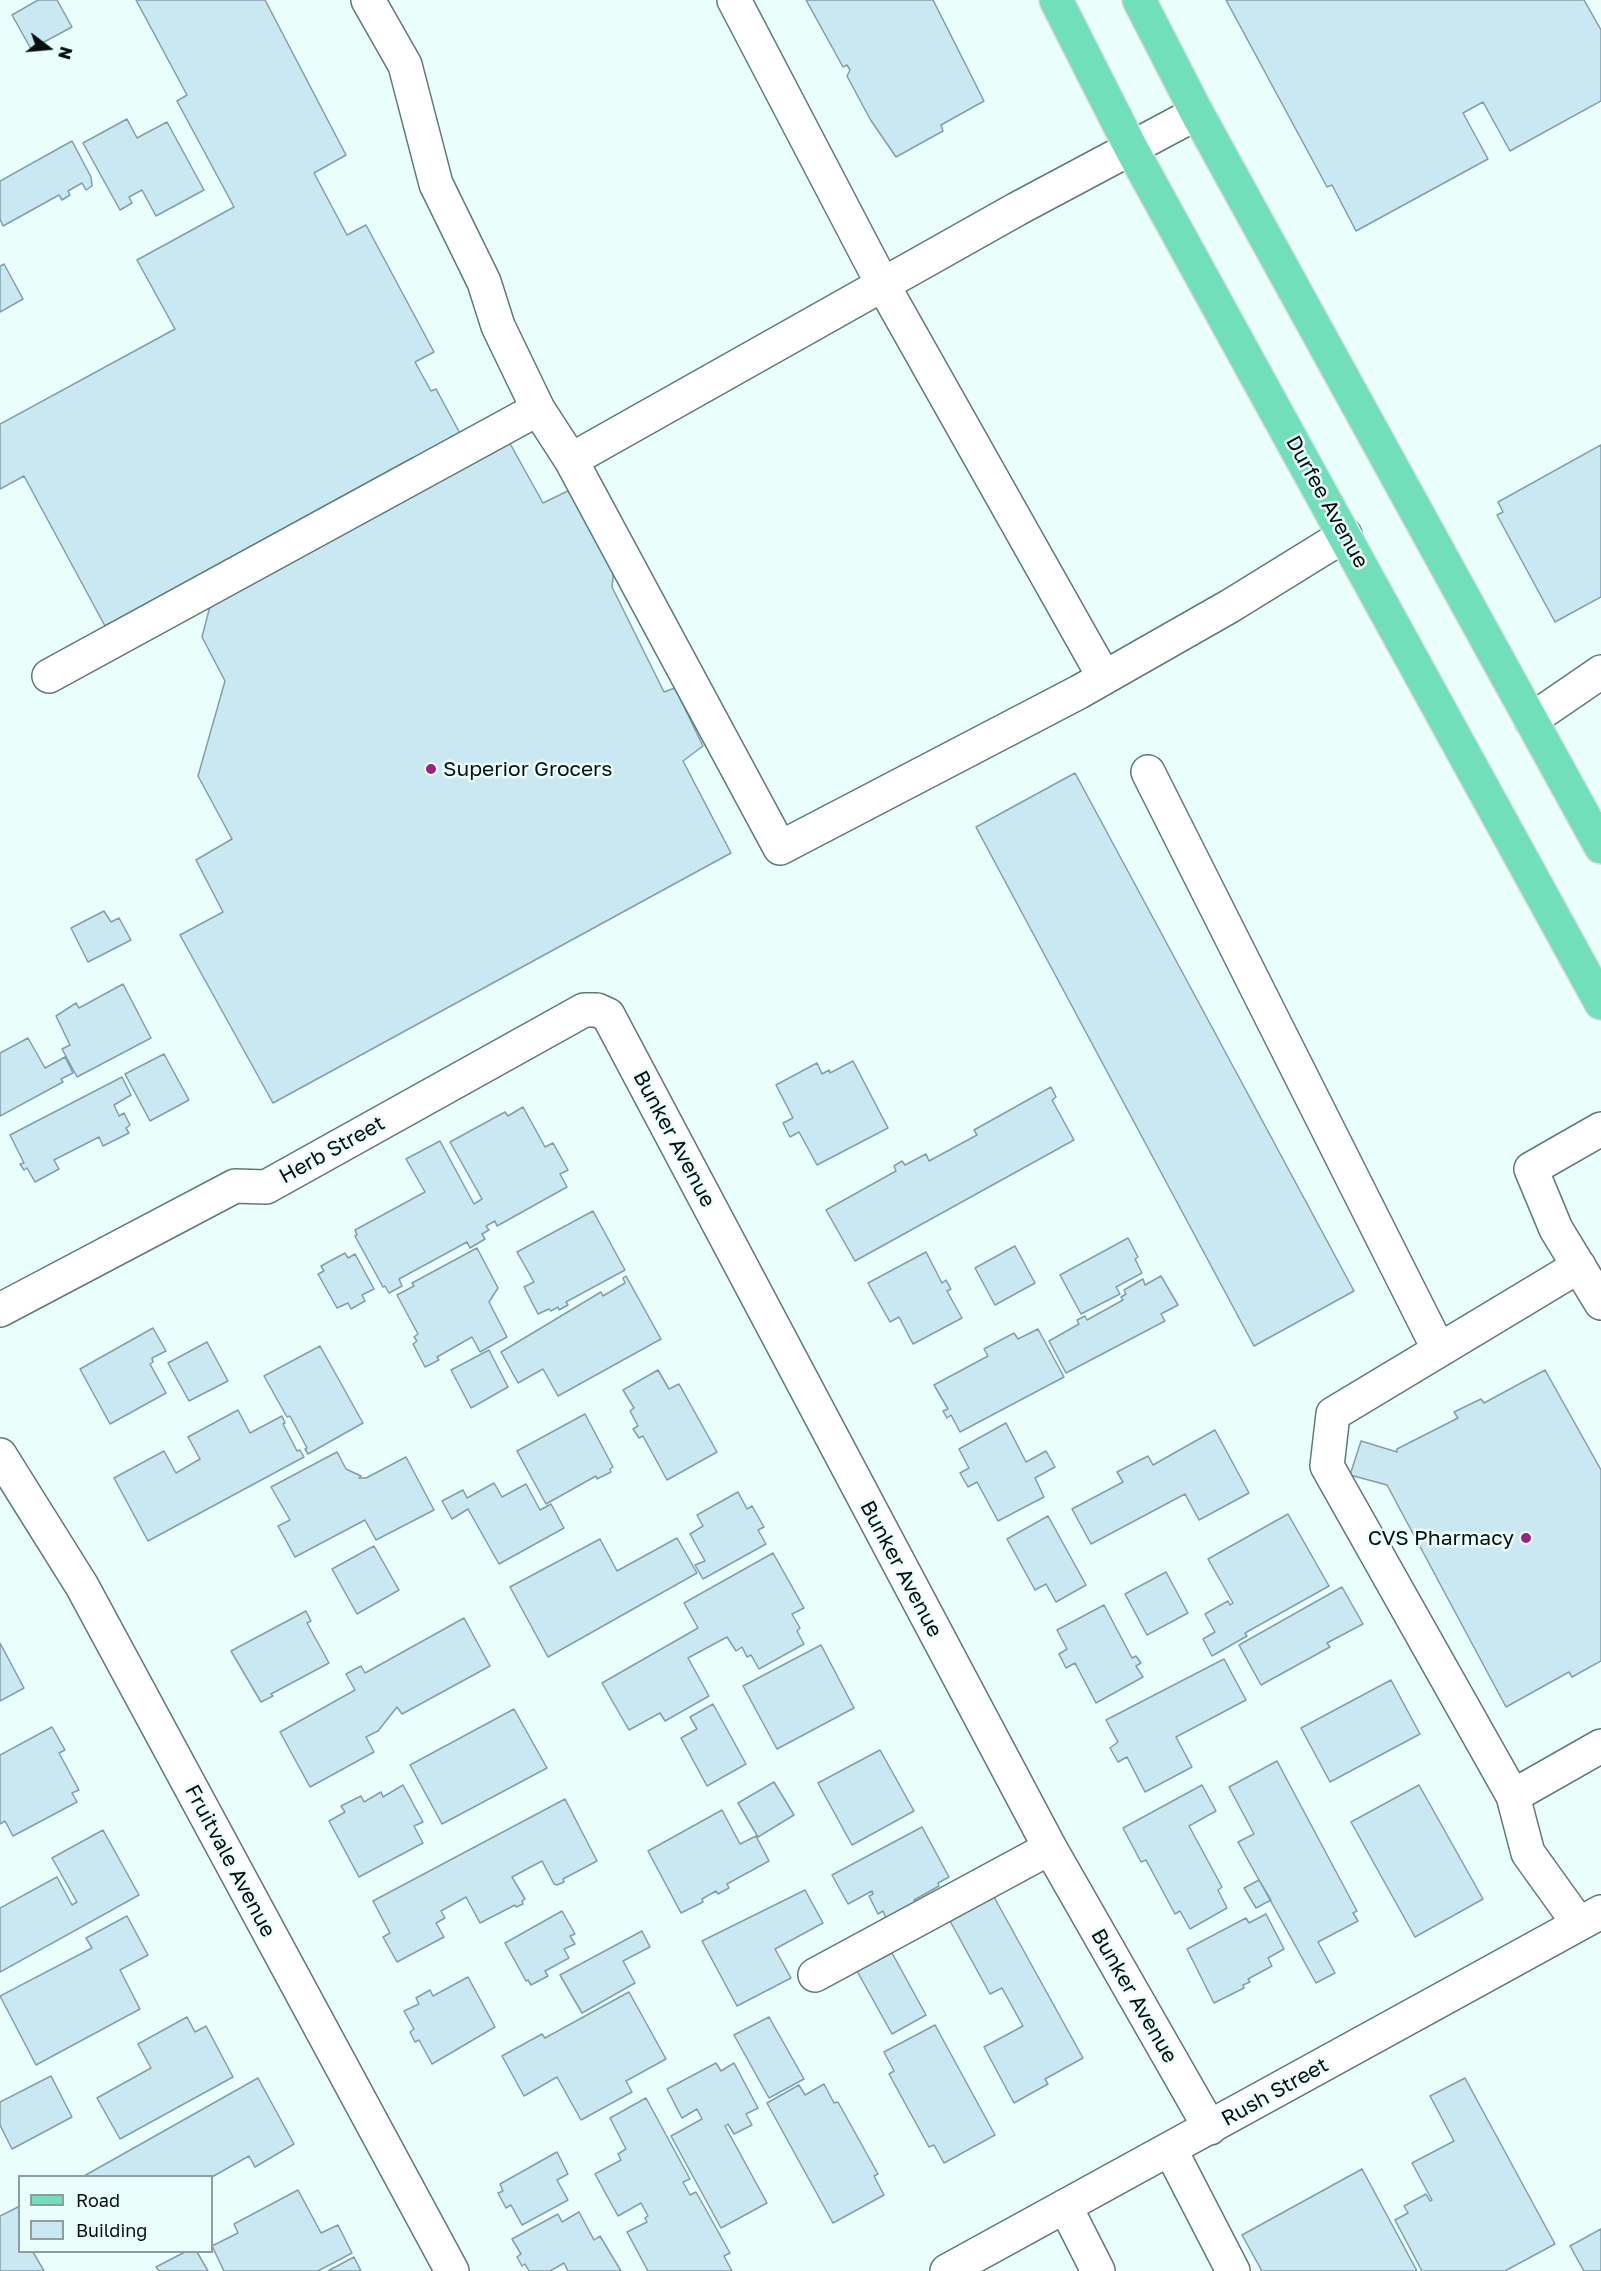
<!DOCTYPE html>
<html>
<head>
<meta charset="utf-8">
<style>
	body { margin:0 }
	#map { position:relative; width:1601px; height:2271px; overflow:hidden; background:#eafefc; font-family:"Golos Text",sans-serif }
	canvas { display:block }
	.legend { position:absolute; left:18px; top:2175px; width:195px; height:78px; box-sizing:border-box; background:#eafefc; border:2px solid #8e9e9d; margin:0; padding:8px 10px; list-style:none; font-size:18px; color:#050f0e }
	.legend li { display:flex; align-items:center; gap:12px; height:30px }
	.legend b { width:30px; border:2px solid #8e9e9d }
	.north { position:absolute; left:18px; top:18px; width:60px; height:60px; -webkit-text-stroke:4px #eafefc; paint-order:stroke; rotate:106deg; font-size:16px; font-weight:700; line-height:24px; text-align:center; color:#050f0e }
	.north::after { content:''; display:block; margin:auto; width:21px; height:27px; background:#050f0e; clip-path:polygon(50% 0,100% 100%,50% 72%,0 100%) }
</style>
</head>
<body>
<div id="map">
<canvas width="1601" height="2271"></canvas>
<ul class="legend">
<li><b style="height:8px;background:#71dfb9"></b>Road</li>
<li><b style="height:16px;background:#cae8f2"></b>Building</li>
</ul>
<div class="north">N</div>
</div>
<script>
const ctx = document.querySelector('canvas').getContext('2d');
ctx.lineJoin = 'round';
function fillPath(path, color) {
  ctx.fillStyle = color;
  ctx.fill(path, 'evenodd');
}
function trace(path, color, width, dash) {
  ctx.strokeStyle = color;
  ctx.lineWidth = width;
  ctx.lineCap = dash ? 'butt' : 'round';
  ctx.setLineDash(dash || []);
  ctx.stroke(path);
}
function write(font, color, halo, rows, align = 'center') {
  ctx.font = font + ' "Golos Text",sans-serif';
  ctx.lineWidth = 5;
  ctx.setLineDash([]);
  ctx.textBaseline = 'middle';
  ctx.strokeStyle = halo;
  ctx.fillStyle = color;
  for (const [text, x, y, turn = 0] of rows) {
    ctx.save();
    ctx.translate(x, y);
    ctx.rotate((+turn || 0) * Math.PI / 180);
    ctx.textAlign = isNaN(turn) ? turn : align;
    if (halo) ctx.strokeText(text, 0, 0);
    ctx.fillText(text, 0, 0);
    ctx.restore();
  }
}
const building = new Path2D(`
	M38,0H57L72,27L31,49L12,15Z
	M136,0H265L346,155L314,173L347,235L366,225L434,352L415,362L431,391L436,389L461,435L414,461L412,458L105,626L24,476L0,489V424L175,329L137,260L234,207L177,101L187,95Z
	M806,0H933L984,101L941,125L943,131L896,157L870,119L847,76L850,70L847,65L843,67Z
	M1226,0H1584L1601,30V101L1510,151L1483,102L1463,113L1488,159L1356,231L1332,185L1327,187Z
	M127,119L137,138L167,122L204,190L156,216L142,190L129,197L132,203L120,210L83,143Z
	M72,141L91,177L92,186L86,190L82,183L68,191L70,195L62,200L59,195L3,226L0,219V181Z
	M4,264L23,299L0,312V266Z
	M508,440L543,503L576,487L616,549L612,587L664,692L675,688L703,746L683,761L731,853L273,1103L180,935L223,912L196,860L232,839L198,776L225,681L202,637L210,606Z
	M1601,445V597L1555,622L1497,515L1503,512L1498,502Z
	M1075,773L1354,1291L1254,1346L976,827Z
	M104,911L111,922L119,918L131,940L88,962L71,928Z
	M123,984L151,1038L77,1077L62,1049L70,1045L56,1016L76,1003L79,1008Z
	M28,1038L45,1068L65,1057L73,1073L61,1079L63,1082L0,1116V1053Z
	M164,1054L189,1100L150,1121L125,1074Z
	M853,1061L888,1128L817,1165L799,1132L790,1137L783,1123L793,1118L776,1085L817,1063L822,1074L829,1070L830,1073Z
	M122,1077L131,1095L114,1105L119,1116L124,1113L130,1125L126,1128L129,1133L103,1146L99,1137L54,1160L59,1169L35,1182L27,1168L24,1170L20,1164L24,1163L10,1135Z
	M1051,1087L1056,1097L1052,1100L1074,1140L855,1261L826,1210L896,1171L894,1166L902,1161L905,1165L926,1154L929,1161L977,1135L974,1130Z
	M523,1107L545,1147L553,1143L568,1170L560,1174L567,1187L497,1226L495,1221L486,1226L489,1230L482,1234L485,1239L470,1248L467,1242L399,1279L402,1286L389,1293L385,1286L383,1287L355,1236L357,1235L355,1230L425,1192L406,1159L440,1141L474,1204L482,1199L450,1142L505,1112L508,1116Z
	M593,1211L625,1270L566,1302L568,1305L559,1310L558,1307L551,1311L549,1309L538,1314L524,1287L534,1282L517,1252Z
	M1128,1238L1138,1257L1135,1259L1142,1273L1116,1287L1120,1294L1081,1314L1060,1275Z
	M1015,1246L1035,1283L995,1305L975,1268Z
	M477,1248L498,1288L489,1302L507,1337L480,1352L472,1337L437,1357L439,1360L425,1367L413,1344L417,1341L414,1337L418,1334L397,1295L414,1286L412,1283Z
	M926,1252L942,1283L946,1280L951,1289L947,1291L962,1318L913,1344L899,1317L890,1322L868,1283Z
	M345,1253L348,1258L355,1254L374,1289L362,1295L365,1301L351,1309L348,1303L337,1308L318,1274L324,1271L321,1266Z
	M626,1276L661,1339L558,1396L543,1369L518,1383L501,1352L601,1292L603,1296L625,1283L623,1278Z
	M1161,1276L1178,1305L1161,1314L1165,1321L1066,1373L1049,1341L1079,1324L1077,1320L1085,1316L1087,1320L1123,1300L1121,1297L1126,1294L1124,1290L1143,1279L1145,1285Z
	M153,1328L166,1351L152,1358L153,1362L150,1364L166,1393L110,1424L80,1369Z
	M1038,1329L1064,1377L960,1432L951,1415L947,1418L943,1411L948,1409L934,1385L988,1356L984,1349L1014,1333L1018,1339Z
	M207,1342L228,1381L189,1401L168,1363Z
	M320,1346L363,1423L308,1454L305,1449L307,1448L290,1416L287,1417L264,1376Z
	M489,1350L508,1387L471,1408L451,1370Z
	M658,1370L669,1389L679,1384L717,1452L667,1480L643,1436L639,1438L633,1429L638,1426L630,1411L634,1408L623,1390Z
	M1545,1370L1601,1470V1661L1572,1677L1569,1672L1506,1707L1387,1485L1350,1475L1361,1441L1397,1452V1449L1458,1418L1454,1412L1481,1399L1484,1403Z
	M238,1410L250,1433L282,1416L285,1423L283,1424L297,1451L300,1450L304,1457L148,1541L114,1478L164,1451L176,1473L200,1459L188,1437Z
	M585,1414L613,1467L610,1469L611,1472L597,1479L596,1476L546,1504L517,1451Z
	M1006,1423L1026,1462L1046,1451L1055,1467L1035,1478L1044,1497L998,1521L977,1482L968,1487L960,1473L969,1468L959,1449Z
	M1215,1430L1249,1493L1199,1520L1185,1494L1091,1544L1072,1509L1123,1482L1117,1472L1148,1456L1153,1465Z
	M337,1452L346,1469L361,1476L359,1478H366L406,1457L434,1510L376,1540L365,1520L295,1557L278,1526L290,1520L271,1487Z
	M494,1483L502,1497L526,1484L540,1510L551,1504L564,1528L499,1564L468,1509L452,1519L442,1501L463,1490L467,1498Z
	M738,1492L747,1509L752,1506L764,1527L758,1530L766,1544L703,1579L695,1565L705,1561L690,1534L703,1526L697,1515Z
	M1288,1514L1329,1586L1245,1633L1247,1636L1212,1656L1203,1639L1215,1632L1205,1614L1228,1601L1230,1605L1233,1603L1208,1559Z
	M1048,1516L1086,1585L1056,1602L1046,1584L1035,1590L1007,1539Z
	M677,1538L697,1573L548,1657L510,1587L600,1539L617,1571Z
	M374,1546L399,1590L357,1614L332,1569Z
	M773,1553L804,1608L792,1614L800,1628L797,1631L804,1644L759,1669L751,1655L747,1657L742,1647L736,1651L727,1637L688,1658L709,1696L665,1721L660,1713L629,1730L602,1683L698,1628L684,1603Z
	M1166,1572L1188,1613L1147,1635L1125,1594Z
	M1342,1587L1363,1624L1327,1643L1330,1647L1261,1685L1239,1645Z
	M1104,1605L1132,1658L1136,1656L1141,1663L1136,1666L1143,1677L1096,1703L1075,1663L1066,1668L1059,1654L1067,1649L1057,1630Z
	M306,1611L311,1621L307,1623L329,1663L271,1694L273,1696L261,1702L231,1651Z
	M464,1618L490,1666L402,1714L397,1707L378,1731L366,1737L374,1752L310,1787L280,1732L355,1690L346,1674L361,1666L365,1673Z
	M0,1643L24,1688L0,1701Z
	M821,1645L854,1708L777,1749L743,1686Z
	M1224,1659L1246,1700L1176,1737L1192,1767L1145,1792L1127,1757L1118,1762L1110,1748L1118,1742L1106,1720Z
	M1391,1680L1420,1734L1330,1782L1301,1728Z
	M713,1704L746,1764L707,1786L681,1738L697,1729L690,1717Z
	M514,1709L547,1768L442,1824L410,1765Z
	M52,1727L65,1750L59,1753L79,1790L72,1793L77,1802L13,1836L5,1821L0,1824V1755Z
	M880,1750L914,1811L852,1845L818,1783Z
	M1277,1761L1357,1911L1353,1913L1358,1921L1318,1942L1335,1973L1316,1983L1238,1842L1254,1834L1229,1787Z
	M774,1782L794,1815L758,1837L738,1803Z
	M403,1785L423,1822L414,1826L423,1843L359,1877L329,1821L345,1812L341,1806L361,1796L364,1802L381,1792L383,1797Z
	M1202,1785L1216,1811L1189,1826L1222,1887L1218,1890L1227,1908L1190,1929L1180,1911L1175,1914L1146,1860L1141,1862L1123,1828Z
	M1419,1785L1483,1899L1415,1937L1351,1822Z
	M565,1799L597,1861L563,1879L564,1882L557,1885L554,1884L542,1861L512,1877L525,1899L522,1901L523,1904L516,1907L515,1905L480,1923L466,1897L441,1911L445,1918L436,1923L444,1937L397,1962L383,1937L390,1933L373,1901Z
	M722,1810L740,1844L756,1836L769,1861L727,1884L729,1888L718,1894L716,1891L702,1899L703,1902L681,1913L648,1851Z
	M922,1827L949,1877L938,1883L939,1886L914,1900L918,1908L888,1923L883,1911L878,1914L869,1896L873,1894L872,1891L848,1904L832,1875Z
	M103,1830L139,1895L0,1972V1908L57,1877L72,1905L77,1902L52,1858Z
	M1259,1880L1271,1900L1256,1908L1244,1888Z
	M805,1890L823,1923L775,1949L791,1978L737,2006L702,1941Z
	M994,1897L1083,2058L1045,2079L1048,2084L1014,2103L984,2047L1023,2026L1002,1988L990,1994L950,1921Z
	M562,1911L575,1934L570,1936L575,1944L564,1949L569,1958L545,1971L548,1976L531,1985L528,1980L526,1981L505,1943Z
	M1266,1914L1284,1949L1268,1958L1272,1966L1248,1979L1250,1982L1243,1985L1244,1988L1214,2003L1187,1949L1246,1918L1249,1923Z
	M127,1916L148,1955L120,1970L140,2009L36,2065L0,1996L92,1948L86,1938Z
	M642,1931L650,1947L623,1961L635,1983L582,2013L560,1975Z
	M892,1953L926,2015L892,2034L857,1971Z
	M468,1977L495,2027L432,2064L419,2040L415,2042L410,2032L414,2029L404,2011L419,2004L416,1998L430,1990L433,1996Z
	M629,1992L666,2059L626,2081L632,2092L581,2120L557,2077L524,2096L502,2056L542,2034L545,2038Z
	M187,2017L195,2032L206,2026L233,2077L120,2139L97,2098L151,2068L138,2044Z
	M769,2017L804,2079L769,2098L734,2035Z
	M935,2025L995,2135L944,2163L934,2145L929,2147L889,2074L894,2071L884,2052Z
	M716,2063L721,2071L734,2063L758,2108L746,2114L752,2125L734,2134L728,2124L725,2126L767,2203L721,2228L671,2136L702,2119L697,2109L682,2118L667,2089Z
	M51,2076L72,2117L12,2149L0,2125V2102Z
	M258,2078L294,2144L255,2167L249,2156L212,2177L84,2176Z
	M1465,2078L1555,2244L1505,2271H1422L1395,2220L1408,2213L1404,2206L1426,2194L1430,2201L1432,2200L1412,2163L1454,2141L1430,2096Z
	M824,2084L834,2103L838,2102L878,2174L874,2176L884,2195L833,2223L767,2103L799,2085L805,2095Z
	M646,2098L690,2179L683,2182L690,2195L696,2192L730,2253L724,2256L732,2271H648L627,2232L647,2222L645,2218L648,2216L641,2203L618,2216L595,2174L621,2160L618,2154L626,2149L610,2118Z
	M557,2152L568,2174L557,2180L568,2200L522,2225L511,2205L506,2208L498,2193L503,2191L500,2184Z
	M1362,2169L1417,2271H1262L1242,2235Z
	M298,2190L321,2233L338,2225L352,2253L318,2271H224L212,2246L238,2233L234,2224Z
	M20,2206V2252H33L44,2271H0V2216Z
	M579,2212L594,2240L600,2236L621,2271H568L564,2263L550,2271H529L525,2264L522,2266L517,2257L521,2254L512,2239L558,2214L562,2222Z
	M1601,2229V2271H1584L1570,2246Z
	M185,2252H197L208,2271H159L156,2267Z
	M354,2257L361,2271H328Z`);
fillPath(building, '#cae8f2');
trace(building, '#829ea7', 1.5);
const minor = new Path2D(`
	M368,0L405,65L436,184L484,282L498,326L538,409L571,460L780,848L1079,692L1230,606L1345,535
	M734,0L883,285L1104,677
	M571,460L1017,209L1197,113
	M49,676L538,409
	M1531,720L1601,672
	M1148,772L1439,1350
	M1601,1129L1531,1169L1556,1229L1601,1303
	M0,1310L235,1186L266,1187L584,1010H597L608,1015L1050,1848L1210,2128
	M0,1455L82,1586L452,2271
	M1513,1796L1327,1466L1333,1414L1579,1266
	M1579,1924L1528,1853L1513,1796L1601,1746
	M815,1975L1050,1848
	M1170,2149L1233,2271
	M1065,2206L1098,2271
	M947,2271L1601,1912`);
const major = new Path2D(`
	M1056,0L1131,148L1601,1003
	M1139,0L1197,113L1601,847`);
trace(minor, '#5d7a78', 36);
trace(major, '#dcdddd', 36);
trace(minor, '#fff', 33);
trace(major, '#71dfb9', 33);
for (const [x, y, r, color] of [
	[431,769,6,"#952483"],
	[1526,1538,6,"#952483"]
]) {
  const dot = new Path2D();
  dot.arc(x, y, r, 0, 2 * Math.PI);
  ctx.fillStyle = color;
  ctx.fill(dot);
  trace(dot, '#eafefc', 2);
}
write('21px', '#050f0e', '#eafefc', [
	["Durfee Avenue",1327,502,61],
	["Bunker Avenue",674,1139,62],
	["Herb Street",332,1150,-29],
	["Bunker Avenue",901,1569,62],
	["Fruitvale Avenue",230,1861,62],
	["Bunker Avenue",1134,1996,60],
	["Rush Street",1275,2092,-29]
]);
write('21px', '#050f0e', '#eafefc', [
	["Superior Grocers",443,769],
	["CVS Pharmacy",1514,1538,"right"]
], 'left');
</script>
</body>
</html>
